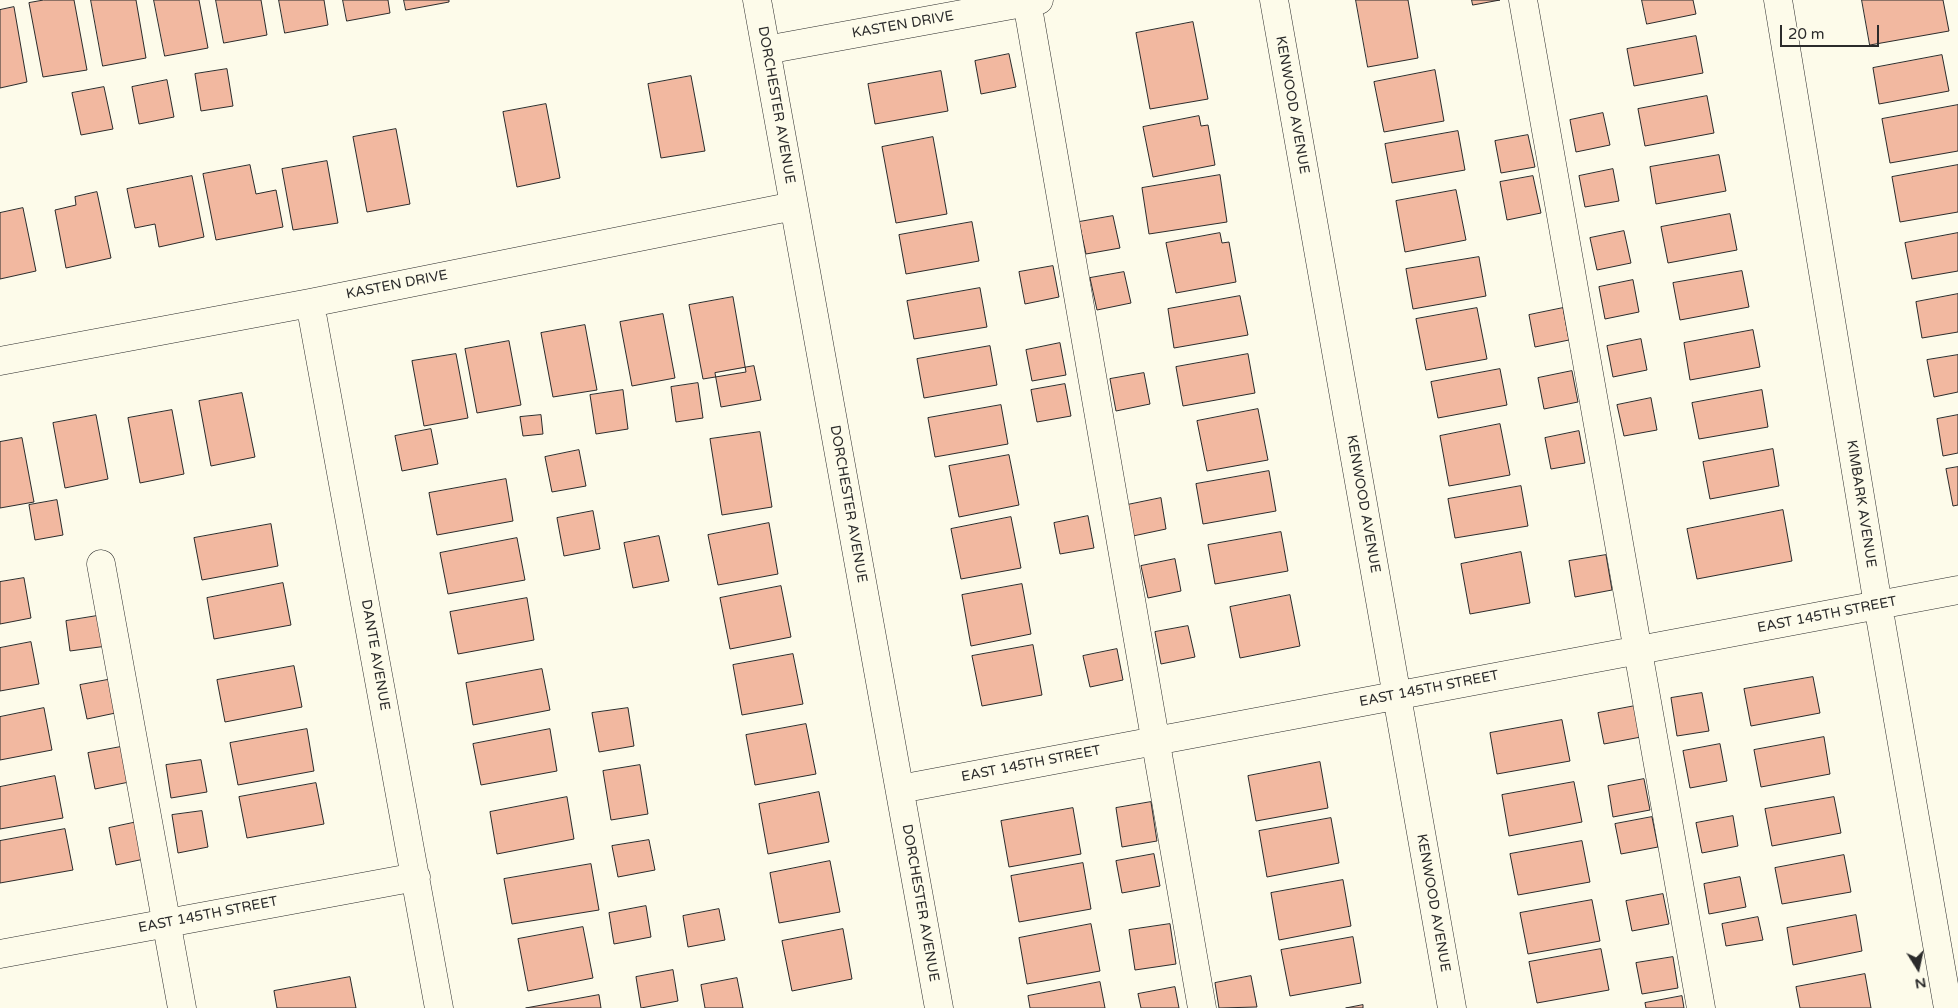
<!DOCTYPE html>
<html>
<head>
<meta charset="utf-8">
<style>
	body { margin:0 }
	#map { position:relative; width:1958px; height:1008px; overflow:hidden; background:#fdfbea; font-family:"Varela Round",sans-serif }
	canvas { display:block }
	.north { position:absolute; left:1893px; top:943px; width:50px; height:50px; -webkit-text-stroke:4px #fdfbea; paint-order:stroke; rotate:170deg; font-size:14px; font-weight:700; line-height:20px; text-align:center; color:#2b2b2b }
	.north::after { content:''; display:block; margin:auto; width:18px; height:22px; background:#2b2b2b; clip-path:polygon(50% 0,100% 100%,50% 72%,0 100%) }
	.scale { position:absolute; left:1780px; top:25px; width:99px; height:22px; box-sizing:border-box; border:2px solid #2b2b2b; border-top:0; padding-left:6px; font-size:15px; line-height:18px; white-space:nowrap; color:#2b2b2b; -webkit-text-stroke:4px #fdfbea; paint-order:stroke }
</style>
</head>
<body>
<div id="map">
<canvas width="1958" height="1008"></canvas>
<div class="north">N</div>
<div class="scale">20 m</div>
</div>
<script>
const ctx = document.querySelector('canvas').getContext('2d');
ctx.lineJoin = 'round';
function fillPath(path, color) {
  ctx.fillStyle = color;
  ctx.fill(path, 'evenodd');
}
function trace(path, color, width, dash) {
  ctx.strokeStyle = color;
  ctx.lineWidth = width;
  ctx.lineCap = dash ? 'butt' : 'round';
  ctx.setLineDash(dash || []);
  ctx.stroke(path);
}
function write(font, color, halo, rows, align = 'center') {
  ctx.font = font + ' "Varela Round",sans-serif';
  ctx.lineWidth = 4;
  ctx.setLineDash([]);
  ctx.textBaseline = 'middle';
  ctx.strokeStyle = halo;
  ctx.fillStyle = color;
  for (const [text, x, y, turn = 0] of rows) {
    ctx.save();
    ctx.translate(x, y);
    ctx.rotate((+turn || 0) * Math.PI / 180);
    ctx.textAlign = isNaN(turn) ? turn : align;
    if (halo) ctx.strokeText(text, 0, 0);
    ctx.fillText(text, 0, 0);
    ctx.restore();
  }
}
const building = new Path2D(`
	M44,0H74L87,70L43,77L29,3Z
	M91,0H136L146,58L103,66Z
	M154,0H199L208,48L165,56Z
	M216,0H261L267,35L224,43Z
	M279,0H324L328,25L285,33Z
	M343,0H388L390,13L347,21Z
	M404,0H449V2L406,10Z
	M1356,0H1408L1418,58L1368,67Z
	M1472,0H1500L1473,5Z
	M1642,0H1693L1696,14L1647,24Z
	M1862,0H1943L1949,31L1870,45Z
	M14,7L27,82L0,88V10Z
	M1193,22L1208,99L1150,109L1136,33Z
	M1696,36L1703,73L1634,86L1627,49Z
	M1009,54L1016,87L981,94L975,61Z
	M1942,55L1949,91L1879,104L1873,68Z
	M227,69L233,106L201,111L195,74Z
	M1435,70L1444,121L1384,132L1374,82Z
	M941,71L948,111L875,124L868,84Z
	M691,76L705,151L661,158L648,84Z
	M167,80L174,117L139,124L132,87Z
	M104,87L113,129L81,135L72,93Z
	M1707,96L1714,133L1645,146L1638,109Z
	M546,104L560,178L517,187L503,112Z
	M1958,105V151L1890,163L1882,119Z
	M1603,113L1610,145L1576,152L1570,120Z
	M1199,116L1201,126L1208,125L1215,165L1153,177L1143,127Z
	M396,129L410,204L367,212L353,137Z
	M1458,131L1465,170L1392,183L1385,144Z
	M1528,135L1535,167L1501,173L1495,141Z
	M933,137L947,214L896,223L882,147Z
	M1719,155L1726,191L1656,204L1650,167Z
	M327,161L338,223L293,230L282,169Z
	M250,165L256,194L276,190L283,227L216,240L203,174Z
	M1958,165V212L1900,222L1892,177Z
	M1613,169L1619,201L1585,207L1579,176Z
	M1220,175L1227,222L1149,234L1142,188Z
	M192,176L204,237L159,247L155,224L135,228L127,189Z
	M1533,176L1541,213L1507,220L1500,182Z
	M1456,190L1466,240L1405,252L1396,201Z
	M97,192L111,258L66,268L55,210L76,205L75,197Z
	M23,208L36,271L0,279V213Z
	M1730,214L1737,250L1668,263L1661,227Z
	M1113,216L1120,248L1086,254L1079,222Z
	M972,222L979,261L906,274L899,235Z
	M1624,231L1631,263L1597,270L1590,238Z
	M1220,233L1222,243L1229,242L1236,282L1176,293L1166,243Z
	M1958,233V271L1912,279L1905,243Z
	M1479,257L1486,296L1413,309L1406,269Z
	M1053,266L1059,297L1025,304L1019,272Z
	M1742,271L1749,307L1680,320L1673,283Z
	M1124,272L1131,303L1097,310L1090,278Z
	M1633,280L1639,312L1605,319L1599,287Z
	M980,288L987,327L914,339L907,301Z
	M1958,294V332L1922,338L1916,302Z
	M1240,296L1248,335L1174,348L1168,309Z
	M733,297L746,372L703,379L689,305Z
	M1477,308L1487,359L1426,370L1416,319Z
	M1563,308L1569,340L1535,347L1529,315Z
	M663,314L675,378L632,386L620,322Z
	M585,325L597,390L553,397L541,333Z
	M1753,330L1760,367L1690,380L1684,343Z
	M1641,339L1647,370L1613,377L1607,346Z
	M509,341L521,405L477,413L465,349Z
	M1060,343L1066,375L1032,381L1026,350Z
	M990,346L997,385L924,398L917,359Z
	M456,354L468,418L424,426L412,361Z
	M1248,354L1255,393L1183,406L1176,367Z
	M1958,355V392L1934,397L1927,360Z
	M754,366L761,400L721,407L715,373Z
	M1500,369L1507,405L1438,418L1431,382Z
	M1572,371L1578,402L1544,409L1538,378Z
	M1144,373L1150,404L1116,411L1110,379Z
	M698,383L703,418L676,422L671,387Z
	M1065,384L1071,416L1037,422L1031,390Z
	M623,390L628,429L596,434L590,395Z
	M1762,390L1768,427L1699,439L1692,403Z
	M242,393L255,457L211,466L199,401Z
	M1651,398L1657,430L1624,436L1617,405Z
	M1001,405L1008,444L935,457L928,418Z
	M1258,409L1268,460L1207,471L1197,421Z
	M172,410L184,474L140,483L128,418Z
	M96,415L108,479L65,488L53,423Z
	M541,415L543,434L523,436L520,417Z
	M1958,415V453L1943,456L1937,419Z
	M1500,424L1510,475L1449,486L1440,436Z
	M431,429L438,464L402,471L395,436Z
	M1579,431L1585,463L1551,469L1545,438Z
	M760,432L772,507L722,515L710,439Z
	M22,438L34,502L0,508V442Z
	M1773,449L1779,486L1710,499L1703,462Z
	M579,450L586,486L552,492L545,457Z
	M1009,455L1019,505L959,517L949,466Z
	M1958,467V505L1953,506L1946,469Z
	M1269,471L1276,511L1203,524L1196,484Z
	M506,479L513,521L437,535L429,493Z
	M1521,486L1528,526L1455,538L1448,499Z
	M1161,498L1166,529L1133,536L1127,505Z
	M57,500L63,535L35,540L29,505Z
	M1783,510L1792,561L1697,579L1687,529Z
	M593,511L600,549L564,556L557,518Z
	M1088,516L1094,548L1060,554L1054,523Z
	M1011,517L1021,568L961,579L951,529Z
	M769,523L778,574L718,585L708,535Z
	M271,524L278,566L202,580L194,538Z
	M1281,532L1288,571L1215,584L1208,545Z
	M659,536L669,581L633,588L624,543Z
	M517,538L525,580L448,594L440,553Z
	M1521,552L1530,603L1470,614L1461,564Z
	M1606,555L1612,590L1575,597L1569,561Z
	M1175,559L1181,591L1148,598L1141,566Z
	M24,578L31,618L0,624V582Z
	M283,583L291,625L214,639L207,598Z
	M1022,584L1031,634L971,646L962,595Z
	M781,586L791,637L730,649L720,598Z
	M1290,595L1300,646L1240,658L1230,607Z
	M527,598L534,640L458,654L450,612Z
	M103,615L107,646L70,651L66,621Z
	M1188,626L1195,657L1161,664L1155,632Z
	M31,642L39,684L0,691V648Z
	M1033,645L1042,695L982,706L972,656Z
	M1117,649L1123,680L1090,687L1083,656Z
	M793,654L803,704L742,715L733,665Z
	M294,666L302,707L225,722L217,680Z
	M542,669L550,710L473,725L466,683Z
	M1813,677L1820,713L1751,726L1744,689Z
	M118,678L125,711L87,719L80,685Z
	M1702,693L1709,731L1677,736L1671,698Z
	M1635,706L1641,737L1604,744L1598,713Z
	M44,708L52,750L0,760V717Z
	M628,708L634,746L599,752L592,713Z
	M1562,720L1570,761L1497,774L1490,733Z
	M806,724L816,774L755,785L746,735Z
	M307,729L314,771L238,785L230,743Z
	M550,729L557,771L481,785L473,744Z
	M1824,737L1830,774L1761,787L1754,750Z
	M1720,744L1727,781L1690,788L1683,751Z
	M126,746L134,781L95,789L88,753Z
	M201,760L207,792L171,798L166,765Z
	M1320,762L1328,808L1256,821L1248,776Z
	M640,765L648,814L611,820L603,771Z
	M55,776L63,818L0,829V787Z
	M1644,779L1650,810L1613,817L1608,786Z
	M1574,782L1582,822L1509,836L1502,795Z
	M316,783L324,824L247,838L239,797Z
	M819,792L829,842L768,854L759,804Z
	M567,797L574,839L497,854L490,812Z
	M1834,797L1841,833L1772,846L1765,809Z
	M1151,802L1157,841L1122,847L1116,808Z
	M1073,808L1081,854L1009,867L1001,821Z
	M202,811L208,847L178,853L172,815Z
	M1733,816L1738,846L1702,853L1696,823Z
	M1652,817L1658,847L1621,854L1615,824Z
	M1331,818L1339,863L1267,877L1259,831Z
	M142,821L149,858L116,865L109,828Z
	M65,829L73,870L0,883V841Z
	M649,840L655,870L618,877L612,846Z
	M1582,841L1590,882L1518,895L1510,854Z
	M1154,854L1160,886L1122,893L1116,861Z
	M1844,855L1851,892L1782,904L1775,868Z
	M830,861L840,912L779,923L770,873Z
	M1083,863L1091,909L1019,922L1011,876Z
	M591,864L599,910L512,924L504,879Z
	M1740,877L1746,907L1709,914L1704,884Z
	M1343,880L1351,926L1279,940L1271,893Z
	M1663,894L1669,924L1632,931L1626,901Z
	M1592,900L1600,941L1528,954L1520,913Z
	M646,906L651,937L614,944L609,913Z
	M719,909L725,940L688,947L683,916Z
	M1856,915L1862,951L1793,965L1787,928Z
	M1758,917L1763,940L1726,946L1722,924Z
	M1091,924L1100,971L1027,984L1019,938Z
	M1170,924L1176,964L1135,970L1129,930Z
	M583,927L593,978L528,991L518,939Z
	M843,929L852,979L792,991L782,941Z
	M1353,937L1361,983L1290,996L1281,950Z
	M1601,949L1609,990L1537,1003L1529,962Z
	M1673,957L1678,988L1642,994L1636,963Z
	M673,970L678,1001L641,1008L636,977Z
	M1865,974L1871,1008H1800L1796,987Z
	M1251,976L1257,1007L1219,1008L1215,983Z
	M350,977L356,1008H277L274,991Z
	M737,978L743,1008H705L701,985Z
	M1100,982L1105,1008H1030L1028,996Z
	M1175,987L1179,1008H1141L1138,994Z
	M599,995L601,1008H526Z
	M1682,996L1684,1008H1646L1645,1003Z
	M1363,1005V1008H1346Z`);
fillPath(building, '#f2b8a0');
trace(building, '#2b2b2b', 1);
const minor = new Path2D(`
	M757,0L939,1008
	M1274,0L1452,1008
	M1523,0L1701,1008
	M1778,0L1878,605L1948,1008
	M1027,2L1202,1008
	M766,50L1039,0
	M310,303L439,1008
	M0,361L310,303L794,206
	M101,564L182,1008
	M900,789L1958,590
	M0,954L416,877`);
trace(minor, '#2b2b2b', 29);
trace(minor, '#fdfbea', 28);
write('14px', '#2b2b2b', '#fdfbea', [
	["KASTEN DRIVE",903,25,-10],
	["DORCHESTER AVENUE",776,105,80],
	["KENWOOD AVENUE",1292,105,80],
	["KASTEN DRIVE",397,285,-11],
	["DORCHESTER AVENUE",848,504,80],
	["KENWOOD AVENUE",1363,504,80],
	["KIMBARK AVENUE",1861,504,81],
	["EAST 145TH STREET",1827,615,-11],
	["DANTE AVENUE",375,655,80],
	["EAST 145TH STREET",1429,689,-11],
	["EAST 145TH STREET",1031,764,-11],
	["DORCHESTER AVENUE",920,903,80],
	["KENWOOD AVENUE",1433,903,80],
	["EAST 145TH STREET",208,915,-11]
]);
</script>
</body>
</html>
